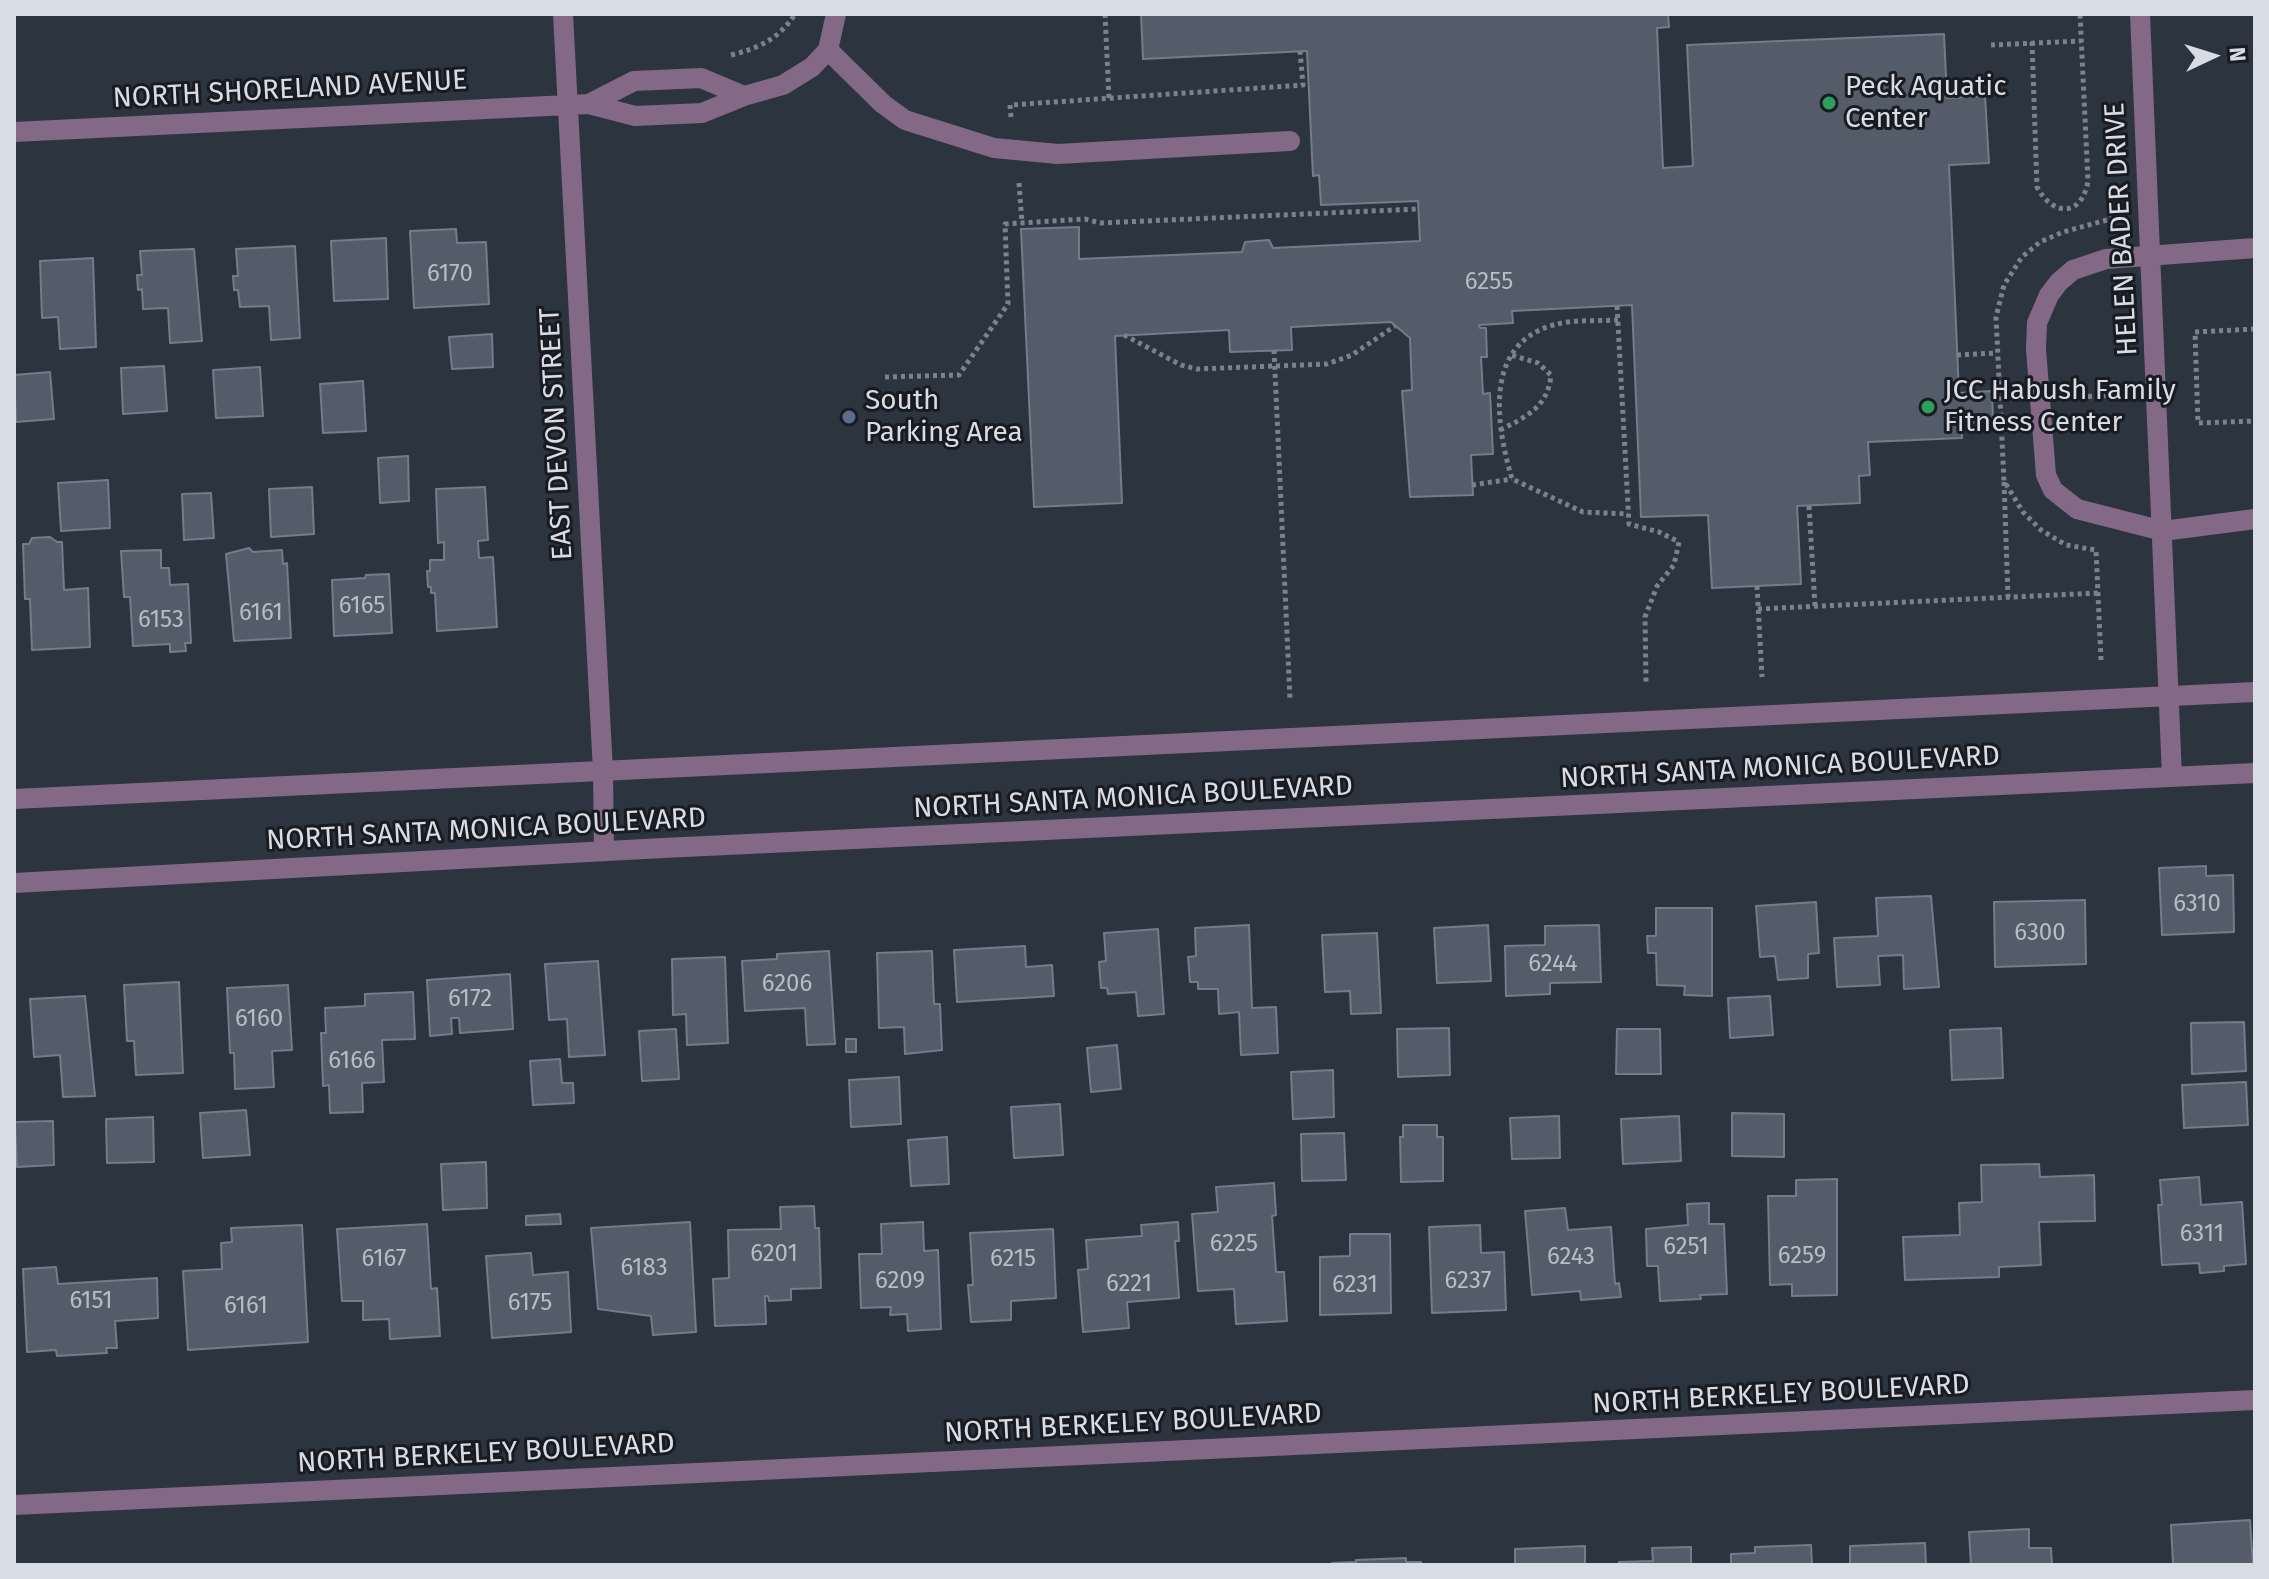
<!DOCTYPE html>
<html>
<head>
<meta charset="utf-8">
<style>
	body { margin:0 }
	#map { position:relative; width:2269px; height:1579px; overflow:hidden; background:#2c3440; font-family:"Fira Sans",sans-serif }
	canvas { display:block }
	.frame { position:absolute; inset:0; border:16px solid #d8dde5; pointer-events:none }
	.north { position:absolute; left:2173px; top:16px; width:80px; height:80px; -webkit-text-stroke:6px #181b21; paint-order:stroke; rotate:86deg; font-size:22px; font-weight:700; line-height:32px; text-align:center; color:#d8dde5 }
	.north::after { content:''; display:block; margin:auto; width:28px; height:36px; background:#d8dde5; clip-path:polygon(50% 0,100% 100%,50% 72%,0 100%) }
</style>
</head>
<body>
<div id="map">
<canvas width="2269" height="1579"></canvas>
<div class="frame"></div>
<div class="north">N</div>
</div>
<script>
const ctx = document.querySelector('canvas').getContext('2d');
ctx.lineJoin = 'round';
function fillPath(path, color) {
  ctx.fillStyle = color;
  ctx.fill(path, 'evenodd');
}
function trace(path, color, width, dash) {
  ctx.strokeStyle = color;
  ctx.lineWidth = width;
  ctx.lineCap = dash ? 'butt' : 'round';
  ctx.setLineDash(dash || []);
  ctx.stroke(path);
}
function write(font, color, halo, rows, align = 'center') {
  ctx.font = font + ' "Fira Sans",sans-serif';
  ctx.lineWidth = 6;
  ctx.setLineDash([]);
  ctx.textBaseline = 'middle';
  ctx.strokeStyle = halo;
  ctx.fillStyle = color;
  for (const [text, x, y, turn = 0] of rows) {
    ctx.save();
    ctx.translate(x, y);
    ctx.rotate((+turn || 0) * Math.PI / 180);
    ctx.textAlign = isNaN(turn) ? turn : align;
    if (halo) ctx.strokeText(text, 0, 0);
    ctx.fillText(text, 0, 0);
    ctx.restore();
  }
}
const building = new Path2D(`
	M1141,14H1668L1669,27L1657,28L1663,168L1693,166L1687,45L1944,34L1947,98L1985,96L1989,163L1949,165L1959,393L1992,391L1993,422L1962,423V438L1868,442L1870,475L1859,476L1860,503L1797,506L1801,584L1712,588L1708,515L1641,517L1632,305L1512,311L1513,323L1479,325L1480,328H1486L1487,357H1481L1483,394L1490,393L1493,454L1471,455L1473,495L1410,497L1402,391L1412,390L1410,338L1391,322L1291,327L1292,350L1230,352L1229,330L1115,336L1122,503L1034,507L1021,229L1079,227V259L1242,252L1245,242L1269,240L1273,248L1420,241L1418,201L1321,205L1319,175L1313,176L1307,51L1143,59Z
	M456,229L457,243L486,242L489,304L414,308L410,231Z
	M386,238L388,299L334,301L331,241Z
	M295,246L300,338L271,340L269,306L240,307L238,290H234L233,276H238L236,249Z
	M194,249L202,341L170,343L168,308L143,309L142,289L138,290L137,275H142L140,251Z
	M93,258L96,347L60,349L58,317L42,318L40,261Z
	M492,334L493,367L452,369L449,337Z
	M164,366L167,411L123,414L121,368Z
	M260,367L263,416L216,418L213,370Z
	M50,372L54,419L16,422L14,375Z
	M363,381L366,431L323,433L320,384Z
	M408,456L409,501L380,503L378,458Z
	M108,480L110,528L61,531L58,483Z
	M312,487L314,534L271,537L269,489Z
	M485,487L488,540L478,541L479,558L493,557L497,627L437,631L435,593H431V587H428L427,571H430V560H444V542L438,543L436,489Z
	M211,493L214,538L184,540L182,494Z
	M50,537L57,542H62L64,590L88,588L90,647L32,650L30,599H25L23,544H29L32,538Z
	M249,548L253,552L282,550L283,564L287,563L291,638L234,641L226,554Z
	M161,550V568H169L170,585L188,584L191,643H185L186,651L170,652V644L133,646L130,597H124L121,551Z
	M389,574L392,633L334,636L332,580L365,578L366,575Z
	M2206,866V876L2233,875L2234,932L2162,935L2159,868Z
	M1931,896L1939,987L1904,989L1903,955L1878,956L1880,985L1837,987L1834,938L1878,936L1876,898Z
	M2085,900L2086,964L1995,967L1994,902Z
	M1816,902L1819,953L1808,954V978L1778,980L1775,956L1760,957L1756,906Z
	M1656,908H1712V996L1684,995L1685,986L1657,985L1656,953H1648L1647,936H1656Z
	M1249,925L1252,1008L1276,1007L1278,1053L1241,1055L1239,1012L1219,1014L1218,989H1198V982H1190L1188,957L1196,956L1195,928Z
	M1488,925L1491,981L1437,983L1434,928Z
	M1599,925L1601,982L1550,983V994L1506,996L1505,946L1545,945V926Z
	M1158,929L1164,1014L1138,1016L1136,992L1108,994L1107,988H1101L1099,962L1106,961L1104,933Z
	M1377,933L1381,1013L1351,1014L1350,991L1325,992L1322,935Z
	M1025,946L1026,967L1052,965L1054,996L957,1002L954,950Z
	M829,951L835,1044L807,1045L805,1008L745,1011L742,961L777,959V954Z
	M932,951L934,1004H940L942,1050L905,1054L904,1027L879,1028L877,953Z
	M725,957L728,1043L687,1045L686,1014L673,1015L672,959Z
	M598,961L605,1055L569,1057L567,1019L549,1020L545,964Z
	M510,974L513,1029L460,1033L459,1018H451L452,1034L430,1036L427,980Z
	M179,982L183,1073L136,1075L134,1041H127L124,985Z
	M288,985L292,1050L272,1051L274,1087L235,1089L234,1053H230L227,988Z
	M413,992L415,1039L382,1040L384,1082L362,1083L363,1112L330,1113L329,1085L323,1086L321,1033H326L325,1008L365,1006V994Z
	M85,996L95,1096L63,1097L60,1055L34,1057L30,999Z
	M1770,996L1773,1035L1730,1038L1728,998Z
	M2244,1022L2246,1071L2192,1074L2191,1023Z
	M1449,1028L1450,1075L1398,1077L1397,1029Z
	M2001,1028L2003,1078L1952,1080L1950,1030Z
	M676,1029L679,1079L642,1081L639,1031Z
	M1617,1029H1660L1661,1074H1616Z
	M846,1039H856V1052H846Z
	M1117,1045L1121,1089L1091,1092L1087,1048Z
	M560,1059L562,1083H573L574,1103L533,1105L530,1061Z
	M1333,1070L1334,1117L1293,1119L1291,1072Z
	M899,1077L901,1124L851,1127L849,1080Z
	M2246,1082L2248,1125L2184,1128L2182,1085Z
	M1060,1104L1063,1155L1014,1158L1011,1107Z
	M246,1110L250,1155L203,1158L200,1113Z
	M1732,1113L1784,1114V1157L1732,1156Z
	M1559,1116L1560,1158L1512,1159L1510,1118Z
	M1679,1116L1681,1161L1623,1164L1621,1119Z
	M153,1117L154,1162L107,1163L106,1119Z
	M53,1121L54,1165L17,1167L15,1122Z
	M1403,1125H1437V1137H1443V1181L1401,1182L1400,1137H1403Z
	M1344,1133L1346,1180L1302,1181L1301,1134Z
	M947,1137L949,1184L911,1186L908,1140Z
	M486,1162L487,1208L443,1210L441,1164Z
	M2039,1164L2040,1177L2094,1175L2095,1221L2039,1222L2041,1265L1999,1267V1277L1905,1280L1903,1237L1960,1235L1959,1203L1982,1202L1981,1165Z
	M2199,1177L2201,1205L2242,1202L2246,1264L2224,1266V1271L2200,1273L2199,1263L2162,1265L2158,1205H2162L2160,1180Z
	M1837,1179V1295L1792,1296V1284L1770,1285L1768,1196H1796V1180Z
	M1274,1183L1276,1215L1272,1216L1276,1272H1284L1287,1321L1236,1324L1234,1289L1198,1291L1192,1214L1218,1212L1216,1187Z
	M1709,1203V1224H1724L1727,1294L1700,1295L1701,1299L1660,1301L1658,1266H1647L1646,1229L1688,1225L1687,1204Z
	M814,1206L815,1228H819L821,1288L791,1289V1300L769,1301L768,1296H765L766,1324L715,1326L713,1279L729,1278L728,1230L781,1229L780,1207Z
	M1565,1208L1568,1230L1611,1227L1615,1284L1619,1283L1621,1297L1581,1300L1580,1291L1532,1295L1525,1211Z
	M560,1214L561,1224L526,1225V1216Z
	M690,1222L696,1332L653,1335L651,1316L598,1309L591,1228Z
	M923,1222L924,1251L938,1250L941,1329L908,1331L907,1314L890,1315L891,1307L861,1308L859,1254H882L881,1224Z
	M1178,1222L1179,1241H1175L1179,1298L1127,1302L1129,1328L1083,1332L1078,1270L1088,1269L1086,1240L1142,1236L1141,1225Z
	M427,1224L431,1289L437,1288L440,1336L390,1339L389,1319L363,1320V1301H342L337,1229Z
	M302,1225L308,1342L188,1350L183,1271L222,1269L221,1243L232,1242L231,1228Z
	M1480,1225L1481,1253L1504,1252L1506,1310L1432,1313L1429,1227Z
	M1053,1229L1056,1298L1011,1301V1320L971,1322L968,1285H973L970,1233Z
	M1350,1234H1390L1391,1313L1320,1315V1257L1350,1256Z
	M531,1253L533,1275L568,1272L571,1332L492,1338L486,1256Z
	M56,1267L58,1284L157,1278L158,1318L115,1321L117,1348H106L107,1353L57,1356L56,1350L27,1352L23,1269Z
	M2250,1520L2253,1565H2173L2171,1525Z
	M2029,1529V1548H2051L2052,1565H1971L1969,1532Z
	M1925,1543L1926,1565H1850V1546Z
	M1811,1545L1812,1565H1731V1554L1755,1553V1547Z
	M1585,1546V1565H1515V1549Z
	M1691,1547V1565H1619V1562L1653,1561L1652,1548Z
	M1406,1558V1562H1421L1422,1565H1332V1563L1356,1562V1560Z`);
fillPath(building, '#545c6a');
trace(building, '#737c8a', 2);
trace(new Path2D(`
	M1105,14L1109,98
	M2032,42L2037,187C2053,217 2082,217 2088,181L2080,14
	M1991,45L2081,41
	M731,55C759,48 779,39 795,14
	M1011,117L1010,105L1303,85L1300,51
	M1019,183L1022,223
	M1617,306L1629,524L1659,532L1679,542L1674,565L1657,586L1645,617L1646,682
	M1618,320C1602,321 1584,320 1568,322C1483,334 1494,418 1512,479L1583,512L1628,514
	M2255,329L2195,332L2198,423L2255,421
	M1124,335L1181,365L1197,369L1327,364L1352,355L1395,326
	M1274,350L1290,699
	M1957,355L1997,353
	M885,377L959,375L1008,304L1005,224L1085,219L1100,223L1418,209
	M2072,397L2126,395
	M1500,430C1526,417 1548,407 1551,375L1538,363L1511,355
	M2004,482L2008,597
	M1472,485L1512,479
	M1809,506L1815,606
	M1757,586L1762,677
	M1758,609L2098,593
	M2101,660L2096,550L2066,545L2041,530L2023,512L2004,481L1996,317L2004,285L2022,257L2040,242L2063,232L2107,220L2116,213`), '#7c828c', 5, [4, 4]);
trace(new Path2D(`
	M563,14L603,771L604,851
	M2140,14L2172,777
	M828,50L883,104L905,120L994,148L1058,154L1290,141
	M589,104L634,81L701,78L744,96
	M14,132L589,104L635,116L702,113L744,96L783,85L812,67L828,50L836,14
	M2255,248L2106,259L2073,270L2059,282L2049,295L2037,323L2036,349L2046,475L2053,490L2077,509L2163,531L2255,519
	M14,799L2255,692
	M14,883L663,848L2255,773
	M14,1505L2255,1400`), '#846986', 20);
for (const [x, y, r, color] of [
	[1829,103,8,"#2e9e5b"],
	[1928,407,8,"#2e9e5b"],
	[849,417,8,"#5c6f8a"]
]) {
  const dot = new Path2D();
  dot.arc(x, y, r, 0, 2 * Math.PI);
  ctx.fillStyle = color;
  ctx.fill(dot);
  trace(dot, '#181b21', 3);
}
write('24px', '#b7bdc6', null, [
	["6170",450,274],
	["6255",1489,282],
	["6165",362,606],
	["6161",261,613],
	["6153",161,620],
	["6310",2197,904],
	["6300",2040,933],
	["6244",1553,964],
	["6206",787,984],
	["6172",470,999],
	["6160",259,1019],
	["6166",352,1061],
	["6311",2202,1234],
	["6225",1234,1244],
	["6251",1686,1247],
	["6201",774,1254],
	["6259",1802,1256],
	["6243",1571,1257],
	["6167",384,1259],
	["6215",1013,1259],
	["6183",644,1268],
	["6209",900,1281],
	["6237",1468,1281],
	["6221",1129,1284],
	["6231",1355,1285],
	["6151",91,1301],
	["6175",530,1303],
	["6161",246,1306]
]);
write('28px', '#d8dde5', '#181b21', [
	["Peck Aquatic",1845,87],
	["Center",1845,119],
	["JCC Habush Family",1944,391],
	["Fitness Center",1944,423],
	["South",865,401],
	["Parking Area",865,433]
], 'left');
write('28px', '#d8dde5', '#181b21', [
	["NORTH SHORELAND AVENUE",290,90,-3],
	["HELEN BADER DRIVE",2122,229,-93],
	["EAST DEVON STREET",557,434,-93],
	["NORTH SANTA MONICA BOULEVARD",1780,768,-3],
	["NORTH SANTA MONICA BOULEVARD",1133,798,-3],
	["NORTH SANTA MONICA BOULEVARD",486,830,-3],
	["NORTH BERKELEY BOULEVARD",1781,1395,-3],
	["NORTH BERKELEY BOULEVARD",1133,1424,-3],
	["NORTH BERKELEY BOULEVARD",486,1454,-3]
]);
</script>
</body>
</html>
